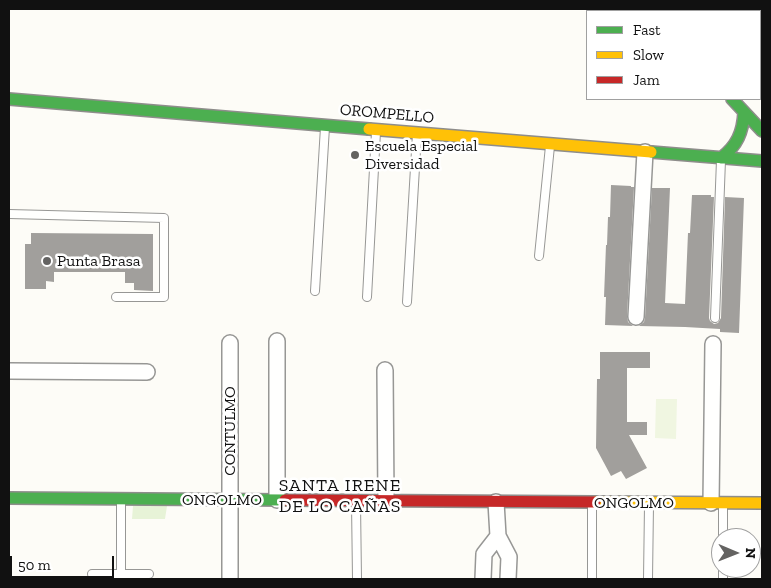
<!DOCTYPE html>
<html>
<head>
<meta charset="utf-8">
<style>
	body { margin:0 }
	#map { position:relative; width:771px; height:588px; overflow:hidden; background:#fdfcf7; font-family:"Zilla Slab",serif }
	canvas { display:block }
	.frame { position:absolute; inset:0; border:10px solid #111; pointer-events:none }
	.legend { position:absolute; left:586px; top:10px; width:175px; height:90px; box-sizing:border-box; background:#fff; border:1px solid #a0a0a0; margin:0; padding:6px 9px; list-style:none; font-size:15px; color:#111 }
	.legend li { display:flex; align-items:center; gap:10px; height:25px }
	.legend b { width:25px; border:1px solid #a0a0a0 }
	.north { position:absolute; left:711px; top:528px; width:50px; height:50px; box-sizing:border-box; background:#fff; border:1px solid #a0a0a0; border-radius:50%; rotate:91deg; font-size:14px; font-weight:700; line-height:20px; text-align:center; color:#111 }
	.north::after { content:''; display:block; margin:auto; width:18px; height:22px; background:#646362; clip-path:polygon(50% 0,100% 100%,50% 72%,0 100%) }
	.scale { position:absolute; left:10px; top:556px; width:104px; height:22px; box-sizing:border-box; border:2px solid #111; border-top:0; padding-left:6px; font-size:15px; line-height:18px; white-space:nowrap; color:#111; -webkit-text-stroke:4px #fff; paint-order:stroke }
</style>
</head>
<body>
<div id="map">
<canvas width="771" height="588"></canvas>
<div class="frame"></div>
<ul class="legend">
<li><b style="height:6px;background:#4caf50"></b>Fast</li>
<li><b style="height:6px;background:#ffc107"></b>Slow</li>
<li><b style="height:6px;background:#c62828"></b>Jam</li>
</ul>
<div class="north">N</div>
<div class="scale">50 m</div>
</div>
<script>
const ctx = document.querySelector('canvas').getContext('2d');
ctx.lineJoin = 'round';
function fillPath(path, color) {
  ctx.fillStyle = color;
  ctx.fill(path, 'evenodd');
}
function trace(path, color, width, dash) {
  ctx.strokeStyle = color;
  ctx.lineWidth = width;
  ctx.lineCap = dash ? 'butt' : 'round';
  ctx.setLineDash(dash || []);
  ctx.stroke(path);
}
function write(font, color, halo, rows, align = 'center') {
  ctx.font = font + ' "Zilla Slab",serif';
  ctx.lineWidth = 5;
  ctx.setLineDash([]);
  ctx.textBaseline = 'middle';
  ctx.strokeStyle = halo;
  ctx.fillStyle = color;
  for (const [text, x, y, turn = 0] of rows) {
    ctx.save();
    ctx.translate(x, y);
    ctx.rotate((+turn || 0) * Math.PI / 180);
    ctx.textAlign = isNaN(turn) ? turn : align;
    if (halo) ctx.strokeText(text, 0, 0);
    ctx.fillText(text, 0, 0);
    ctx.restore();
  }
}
fillPath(new Path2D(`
	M133,506H167L165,519H132Z`), '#e7f3d7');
fillPath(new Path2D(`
	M656,399H677L676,439L655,438Z`), '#f0f6e1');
fillPath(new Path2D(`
	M611,185L631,186V187H634L627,316L628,322L633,326L605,325L606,297H604L606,245H607L608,217H610Z
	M652,188H670L665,303L685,304L688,233H690L692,195H711V197H714L709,318L710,321L714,324L718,323L721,318L725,197L744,198L739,333L720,332V329L685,327L639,326L644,322L645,318Z
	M31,233L153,234V291L134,290V283H125V272H54V282L46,281V289H25V244H31Z
	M600,352H650V368H627V422H647V435H629L647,468L626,479L621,471L611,476L596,448L597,379H600Z`), '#a19f9c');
const lane = new Path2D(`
	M9,214L164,218V297H116
	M539,256L550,146
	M315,291L325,127
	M367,297L376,132
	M407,302L417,134
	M715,318L721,160
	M356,503L357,579
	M723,538V505
	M92,574H149
	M121,574V501
	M592,579V504
	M648,579L649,505
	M723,579V568`);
const street = new Path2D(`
	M636,317L645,152
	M277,341V500
	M385,370L386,501
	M9,371L147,372
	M496,502L498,536L509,557L508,579
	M711,503L713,344
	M230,579V343
	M483,579L484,554L498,536`);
const fast = new Path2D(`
	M9,99L369,129
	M732,99L762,131
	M651,152L762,161
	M721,158C737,146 743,132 744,112
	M9,498L285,500`);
const slow = new Path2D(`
	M649,9L652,11
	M369,129L651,152
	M595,502L762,503`);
const jam = new Path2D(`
	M285,500L595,502`);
trace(lane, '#979795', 10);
trace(street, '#979795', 18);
trace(fast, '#8e8d8b', 14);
trace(slow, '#8e8d8b', 14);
trace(jam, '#8e8d8b', 14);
trace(lane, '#fffffe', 8);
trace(street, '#fffffe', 15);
trace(fast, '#4caf50', 11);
trace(slow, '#ffc107', 11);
trace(jam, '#c62828', 11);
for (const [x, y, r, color] of [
	[355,155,5,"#646362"],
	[47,261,5,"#646362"]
]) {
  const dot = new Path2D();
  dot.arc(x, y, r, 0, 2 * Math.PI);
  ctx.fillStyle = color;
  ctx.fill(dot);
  trace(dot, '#fff', 2);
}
write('16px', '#111', '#fff', [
	["OROMPELLO",387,114,5],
	["CONTULMO",230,431,-90],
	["ONGOLMO",222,500],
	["ONGOLMO",634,503]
]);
write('16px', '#111', '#fff', [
	["Escuela Especial",365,146],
	["Diversidad",365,164],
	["Punta Brasa",57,261]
], 'left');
ctx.letterSpacing = '1px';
write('18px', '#111', '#fff', [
	["SANTA IRENE",340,486],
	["DE LO CAÑAS",340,507]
]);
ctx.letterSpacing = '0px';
</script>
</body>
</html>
